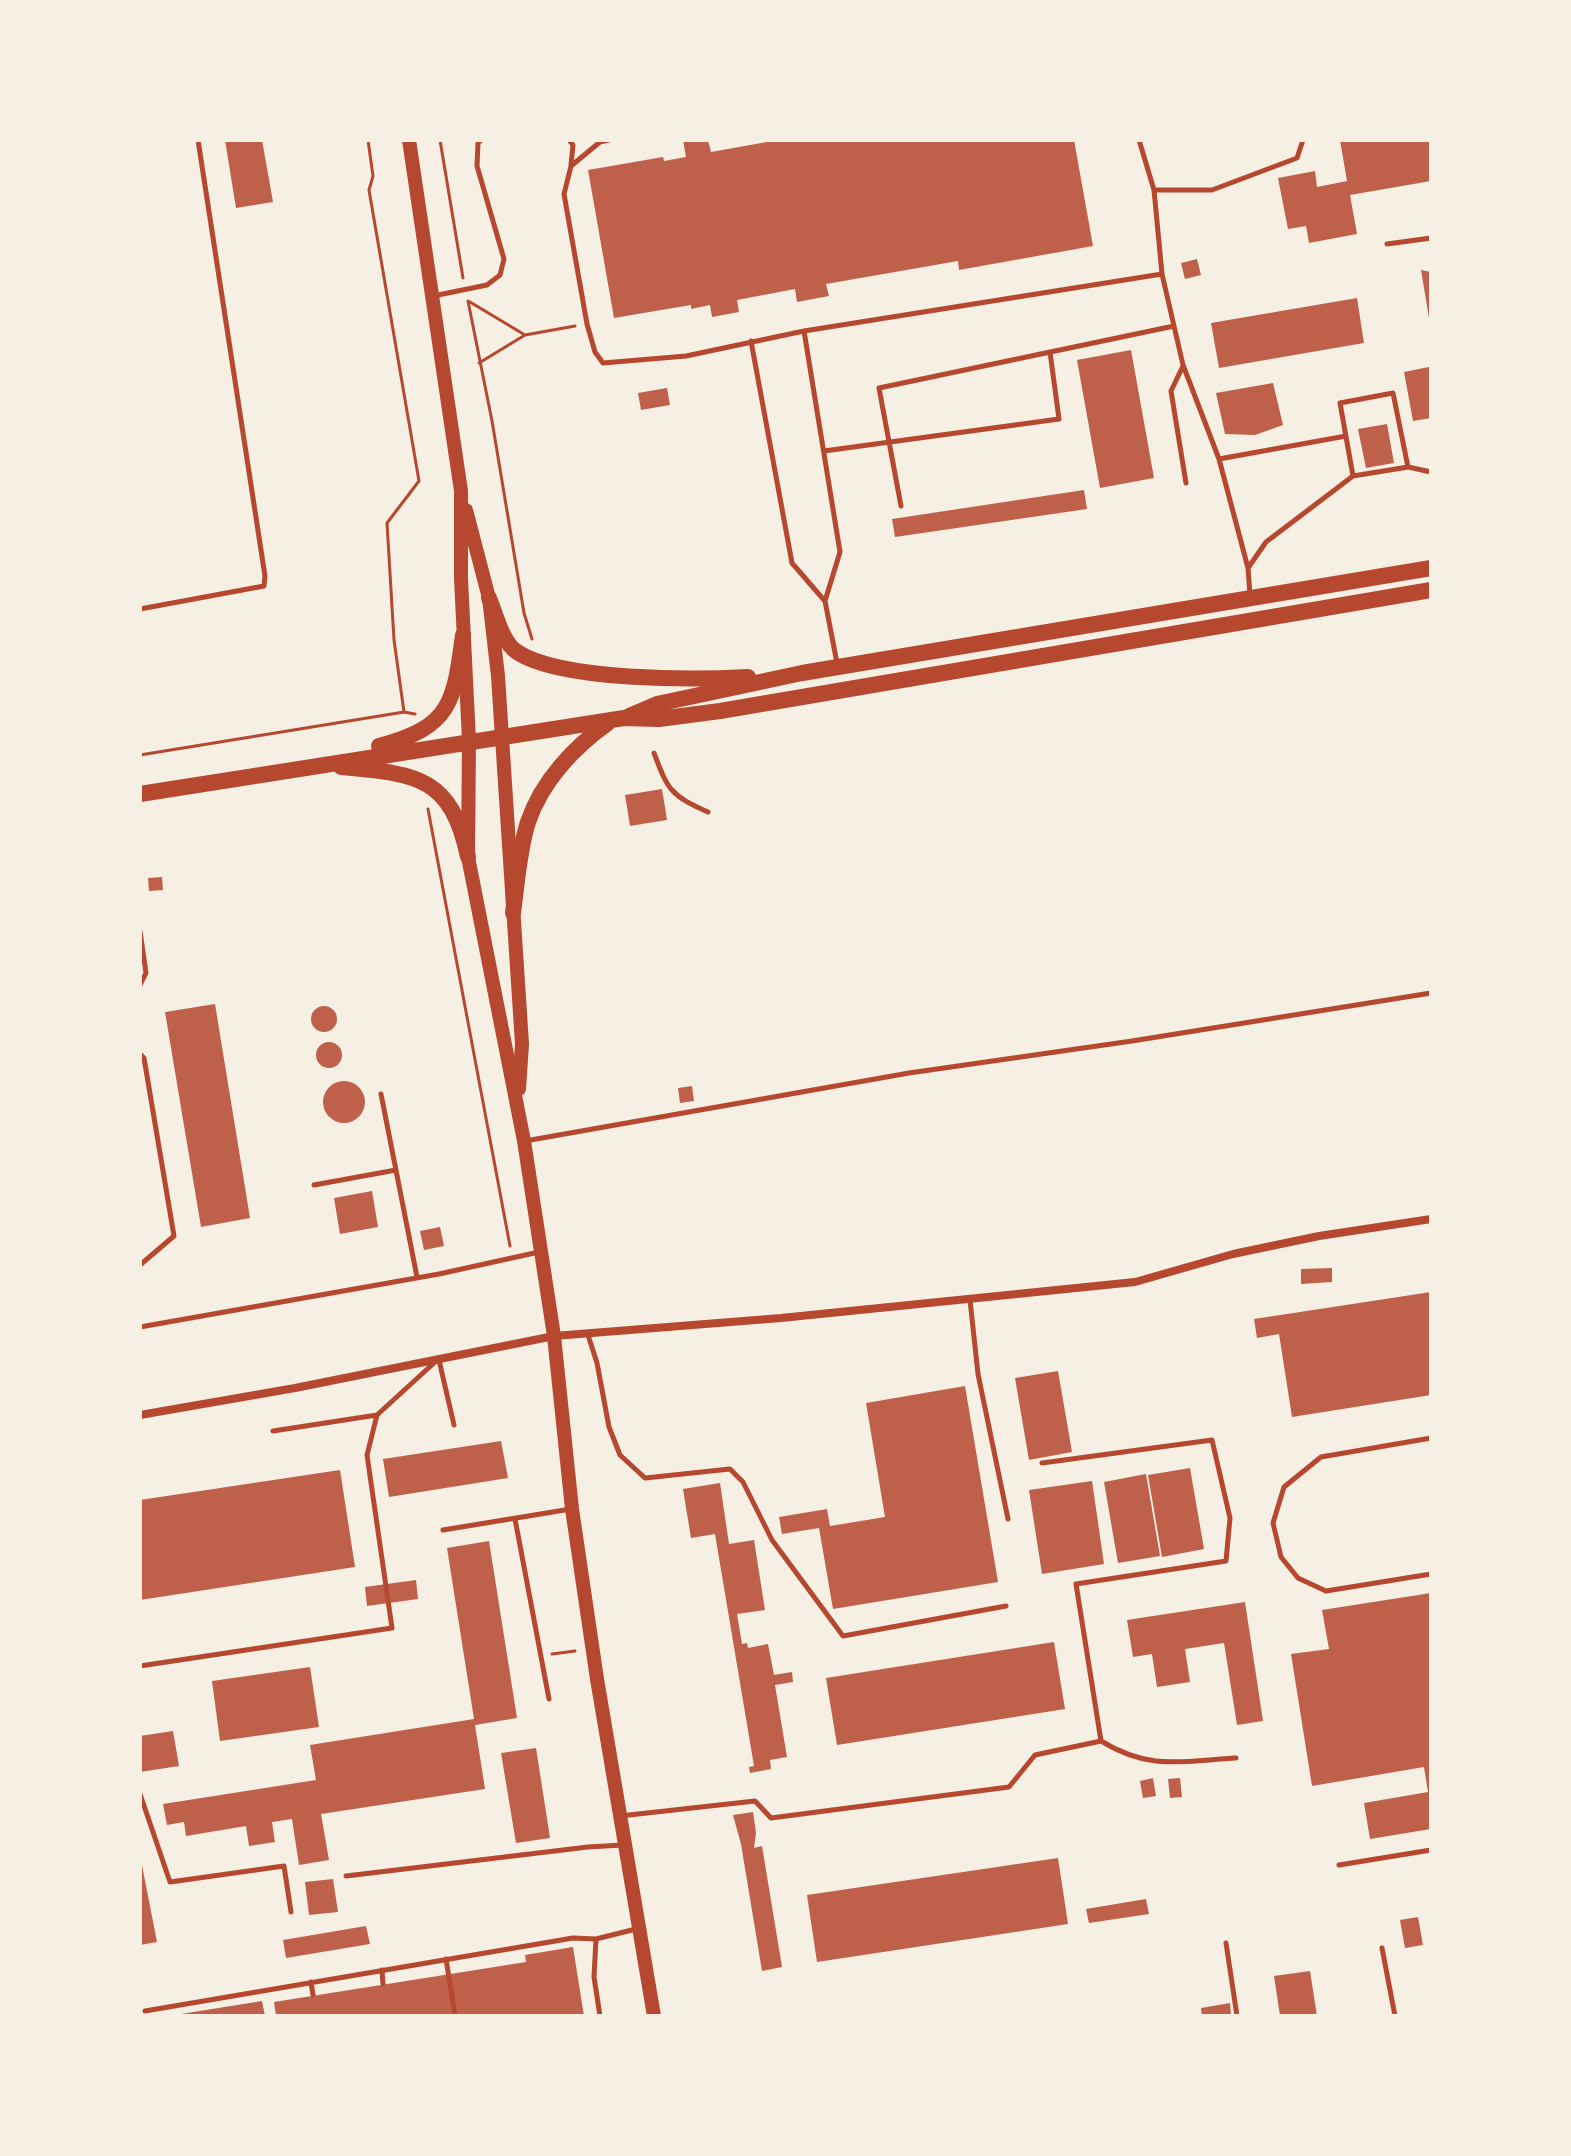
<!DOCTYPE html>
<html>
<head>
<meta charset="utf-8">
<style>
	body { margin:0 }
	#map { position:relative; width:1571px; height:2156px; overflow:hidden; background:#f6efe4; font-family:"DM Sans",sans-serif }
	canvas { display:block }
	.frame { position:absolute; inset:0; border:142px solid #f6efe4; pointer-events:none }
</style>
</head>
<body>
<div id="map">
<canvas width="1571" height="2156"></canvas>
<div class="frame"></div>
</div>
<script>
const ctx = document.querySelector('canvas').getContext('2d');
ctx.lineJoin = 'round';
function fillPath(path, color) {
  ctx.fillStyle = color;
  ctx.fill(path, 'evenodd');
}
function trace(path, color, width, dash) {
  ctx.strokeStyle = color;
  ctx.lineWidth = width;
  ctx.lineCap = dash ? 'butt' : 'round';
  ctx.setLineDash(dash || []);
  ctx.stroke(path);
}
fillPath(new Path2D(`
	M225,140H262L273,202L236,208Z
	M683,140H708L711,152L778,140H1074L1093,246L959,270L958,261L826,284L829,296L797,302L795,289L737,300L739,312L712,317L710,305L691,309V305L614,318L588,170L663,157L664,161L686,157Z
	M1340,140H1431V181L1350,195L1357,234L1309,243L1306,226L1288,229L1278,178L1315,171L1317,187L1347,181Z
	M1197,259L1201,275L1185,279L1181,263Z
	M1421,270L1431,272V318H1429Z
	M1357,298L1364,343L1219,368L1211,323Z
	M1131,350L1154,478L1100,488L1077,360Z
	M1429,367L1431,418L1413,421L1404,372Z
	M1273,383L1283,425L1255,435L1225,434L1216,393Z
	M667,388L670,405L641,410L638,393Z
	M1387,424L1394,463L1366,468L1358,429Z
	M1084,490L1087,509L895,537L892,519Z
	M662,789L667,820L630,826L625,795Z
	M162,877L163,890L149,891L148,878Z
	M215,1004L250,1218L201,1227L165,1012Z
	M311 1019a13 13 0 1 1 26 0a13 13 0 1 1-26 0Z
	M316 1055a13 13 0 1 1 26 0a13 13 0 1 1-26 0Z
	M323 1102a21 21 0 1 1 42 0a21 21 0 1 1-42 0Z
	M692,1086L694,1101L680,1103L678,1088Z
	M372,1191L378,1227L340,1234L334,1198Z
	M440,1227L444,1246L424,1250L420,1231Z
	M1332,1268V1282L1301,1284V1269Z
	M1431,1292V1395L1292,1417L1279,1334L1257,1338L1254,1319Z
	M1058,1371L1072,1452L1029,1460L1015,1378Z
	M965,1386L998,1582L833,1609L819,1528L782,1534L779,1517L827,1509L830,1526L885,1517L866,1403Z
	M501,1441L508,1478L389,1497L383,1459Z
	M1190,1468L1204,1549L1162,1557L1148,1475Z
	M340,1470L355,1567L140,1600V1500Z
	M1146,1474L1160,1556L1118,1563L1104,1482Z
	M1092,1481L1104,1564L1042,1574L1029,1490Z
	M720,1483L729,1544L754,1540L765,1610L737,1614L742,1644L747,1643L748,1648L768,1644L774,1675L792,1672L793,1682L775,1685L787,1757L770,1760L771,1769L750,1773L749,1767L754,1766L715,1534L691,1538L683,1489Z
	M489,1541L517,1718L475,1725L485,1789L321,1814L329,1860L299,1865L292,1819L272,1822L275,1842L249,1846L246,1826L186,1836L184,1822L167,1825L163,1804L316,1780L310,1745L474,1719L447,1548Z
	M416,1580L418,1599L367,1606L365,1587Z
	M1431,1593V1829L1370,1839L1364,1803L1428,1792L1424,1767L1312,1786L1291,1654L1329,1649L1322,1610Z
	M1245,1602L1263,1721L1237,1725L1224,1643L1185,1649L1190,1682L1157,1687L1152,1654L1133,1657L1127,1620Z
	M1054,1642L1065,1709L837,1745L826,1678Z
	M310,1667L319,1727L220,1741L212,1681Z
	M173,1731L179,1766L140,1772V1736Z
	M536,1748L550,1838L516,1843L501,1753Z
	M1153,1778L1156,1796L1143,1798L1140,1781Z
	M1180,1778L1182,1797L1170,1798L1168,1779Z
	M753,1812L756,1833L754,1848L762,1846L782,1967L762,1971L741,1844L733,1815Z
	M140,1855L157,1942L140,1945Z
	M1058,1858L1068,1924L817,1962L807,1895Z
	M333,1879L338,1912L309,1915L305,1882Z
	M1146,1899L1149,1914L1089,1923L1086,1909Z
	M1418,1917L1423,1945L1405,1948L1400,1920Z
	M366,1926L370,1944L286,1958L283,1940Z
	M573,1947L584,2016H276L274,2002L526,1962L525,1955Z
	M1310,1971L1317,2016H1280L1274,1976Z
	M262,2001L265,2016H181V2014Z
	M1230,2003L1231,2016H1202L1201,2008Z`), '#bf614a');
trace(new Path2D(`
	M368,140L373,176L369,190L419,481L387,523L394,640L404,712
	M440,140L463,278
	M468,301L492,421L524,613L532,639
	M470,302L525,335
	M479,363L525,335L575,326
	M140,755L404,712L415,714
	M428,809L510,1246
	M552,1654L575,1651`), '#b5482f', 3);
trace(new Path2D(`
	M569,140L573,145L571,165
	M609,140L600,142L571,166L564,194L587,324L595,352L603,363L686,356L804,331L1162,274L1154,190L1139,140
	M1154,190H1212L1297,158L1303,140
	M1387,244L1431,238
	M1162,274L1183,365L1219,459L1248,568
	M433,296L487,285L500,275L504,259L477,166L478,143L481,140
	M804,331L840,552L825,601L837,663
	M751,341L792,563L824,600
	M1183,366L1171,391L1186,483
	M824,451L1059,419L1050,352
	M1219,459L1346,436
	M1353,476L1340,403L1393,393L1408,467
	M901,506L879,388L1174,326
	M1250,595L1248,568L1266,542L1353,476L1408,467L1431,472
	M140,609L264,586L265,576L198,140
	M654,753C668,790 670,795 708,812
	M140,931L146,973L140,985
	M140,1054L144,1058L174,1236L140,1265
	M381,1094L417,1277
	M525,1141L909,1073L1132,1041L1431,993
	M314,1185L396,1170
	M970,1300L978,1374L1008,1519
	M140,1327L439,1274L539,1252
	M588,1335L597,1363L609,1427L620,1455L645,1478L730,1469L743,1482L772,1540L843,1636L1006,1606
	M439,1360L454,1425
	M273,1431L377,1415
	M1431,1438L1321,1457L1284,1487L1273,1523L1281,1557L1298,1578L1326,1591L1431,1574
	M1042,1463L1212,1440L1230,1518L1226,1561L1076,1584L1101,1741
	M515,1519L549,1699
	M443,1530L571,1509
	M140,1666L392,1628L367,1455L377,1415L435,1362
	M140,1794L170,1882L284,1866L291,1912
	M620,1816L755,1801L771,1818L1009,1787L1035,1755L1101,1741C1150,1771 1182,1761 1236,1758
	M1339,1865L1431,1850
	M346,1876L588,1847L623,1845
	M596,1939L594,1977L600,2016
	M1226,1943L1237,2016
	M1382,1948L1395,2016
	M446,1959L455,2016
	M382,1970L383,1984
	M311,1982L313,1995
	M145,2011L573,1938L596,1939L636,1929`), '#b5482f', 5);
trace(new Path2D(`
	M140,1415L295,1388L554,1336L781,1318L1135,1282L1233,1254L1319,1236L1431,1219`), '#b5482f', 8);
trace(new Path2D(`
	M409,140L461,491V579L469,740L468,857L524,1141L554,1336L572,1509L597,1679L654,2016
	M466,510L489,598L498,676L522,1044L519,1089`), '#b5482f', 14);
trace(new Path2D(`
	M489,598C496,615 502,642 517,652C561,681 695,680 748,677
	M629,716L657,704L802,673L1431,568
	M379,746C451,727 454,703 463,635
	M341,767C415,774 451,775 468,857
	M140,794L624,718L659,719L720,711L1431,590
	M513,913C517,884 519,850 528,822C542,781 574,747 608,723`), '#b5482f', 16);
</script>
</body>
</html>
